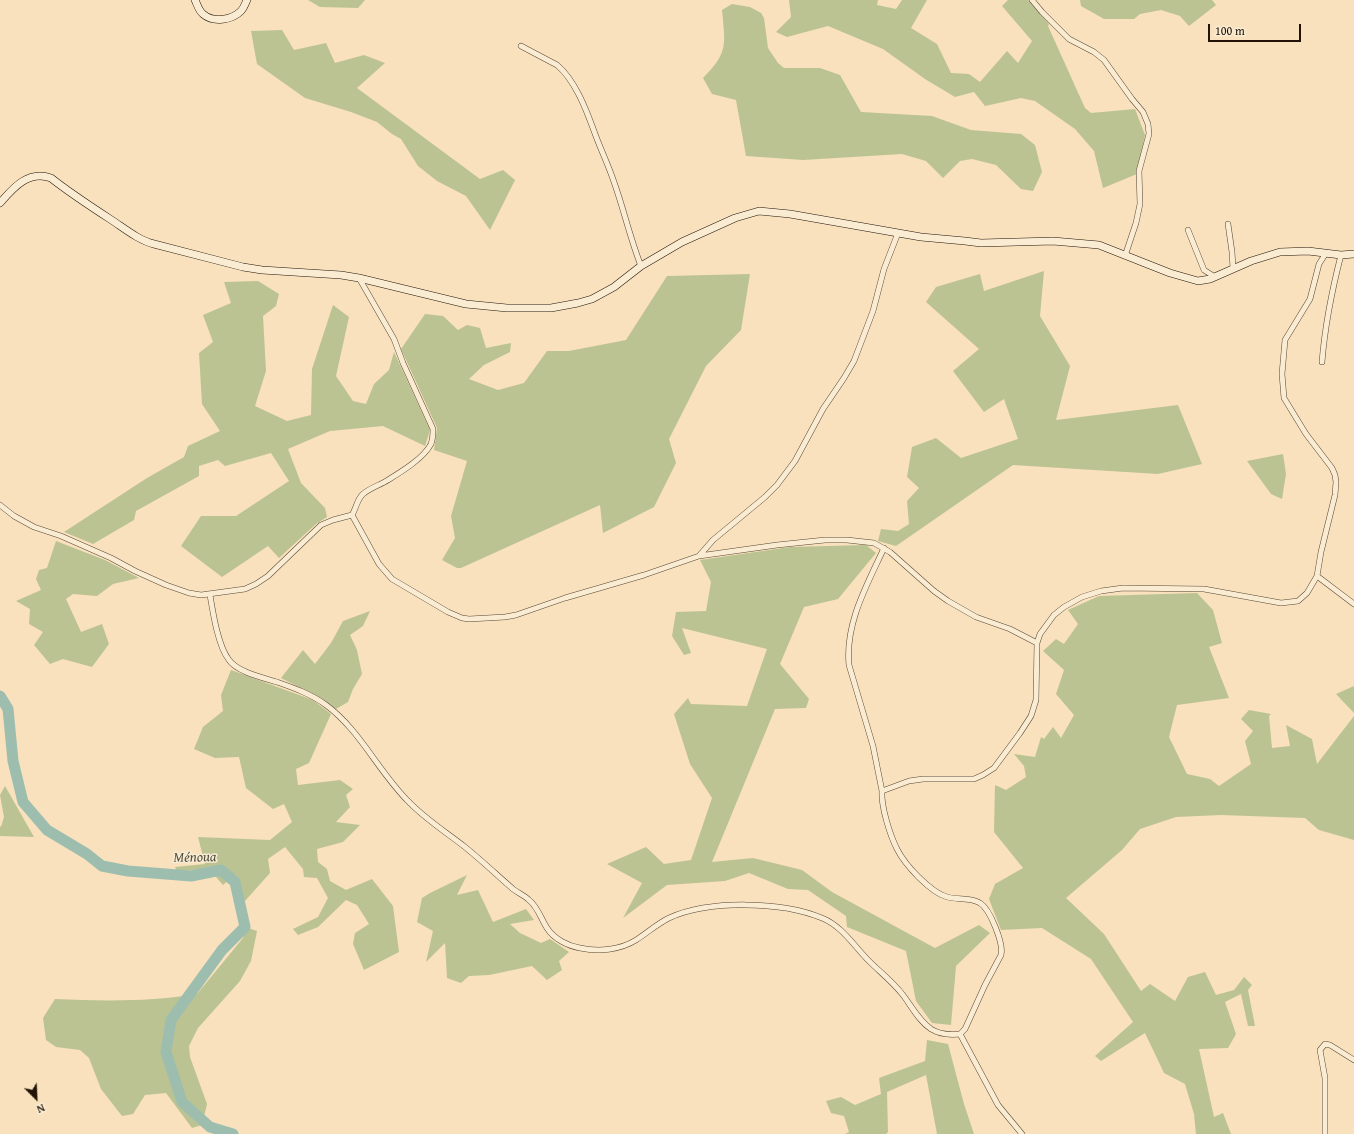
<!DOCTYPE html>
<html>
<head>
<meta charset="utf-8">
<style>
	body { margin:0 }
	#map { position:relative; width:1354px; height:1134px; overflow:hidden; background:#f8e1bc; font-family:"Gentium Book Plus",serif }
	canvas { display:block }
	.north { position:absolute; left:16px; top:1078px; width:40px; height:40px; -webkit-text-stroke:3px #faecd3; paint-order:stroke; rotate:156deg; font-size:11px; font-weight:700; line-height:16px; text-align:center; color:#231306 }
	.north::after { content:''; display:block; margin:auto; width:14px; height:18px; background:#231306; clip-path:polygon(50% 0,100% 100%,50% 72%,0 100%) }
	.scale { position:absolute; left:1208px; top:24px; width:93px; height:18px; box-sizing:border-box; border:2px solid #231306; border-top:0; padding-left:5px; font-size:12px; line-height:14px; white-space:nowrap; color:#231306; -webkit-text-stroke:3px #faecd3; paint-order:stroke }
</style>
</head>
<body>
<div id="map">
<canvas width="1354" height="1134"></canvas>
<div class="north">N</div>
<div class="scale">100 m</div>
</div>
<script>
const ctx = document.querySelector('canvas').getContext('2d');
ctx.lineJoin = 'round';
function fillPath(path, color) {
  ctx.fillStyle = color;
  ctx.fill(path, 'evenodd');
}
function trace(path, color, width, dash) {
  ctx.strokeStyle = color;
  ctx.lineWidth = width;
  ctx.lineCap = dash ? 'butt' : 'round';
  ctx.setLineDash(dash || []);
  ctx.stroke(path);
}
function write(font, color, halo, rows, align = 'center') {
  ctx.font = font + ' "Gentium Book Plus",serif';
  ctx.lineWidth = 3;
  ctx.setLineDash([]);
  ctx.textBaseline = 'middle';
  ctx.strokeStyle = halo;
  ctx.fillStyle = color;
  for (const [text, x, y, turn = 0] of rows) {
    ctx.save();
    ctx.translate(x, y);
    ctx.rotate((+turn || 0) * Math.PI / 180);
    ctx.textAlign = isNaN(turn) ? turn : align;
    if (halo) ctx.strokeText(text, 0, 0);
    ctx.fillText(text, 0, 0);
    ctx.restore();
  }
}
fillPath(new Path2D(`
	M308,0H365L358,8L320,7Z
	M789,0H878L877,5L896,9L902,0H927L911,28L937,44L951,73L969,74L980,82L1007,51L1018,63L1032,41L1002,6L1008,0H1028L1049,24L1048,26L1085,108L1091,113L1135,109L1145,135L1137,174L1103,188L1094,151L1075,129L1035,101L1021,98L985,106L974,92L955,97L925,79L883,49L828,26L787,37L776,32L791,17Z
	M1080,0H1212L1216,5L1189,26L1180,16L1161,10L1140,14L1134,19H1104L1081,6Z
	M732,4L750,7L761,13L764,18L768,48L778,63L784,68H820L840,75L861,112L932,116L971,130L1021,134L1035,145L1042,172L1033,191L1021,189L996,165L972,159L960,161L943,178L926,161L902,154L803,160L746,156L736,100L712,94L703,78C729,52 725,44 722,10Z
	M282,30L294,50L326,43L335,63L364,55L385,63L357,88L480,179L503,170L515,180L490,230L466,196L437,181L418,166L401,139L392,134L377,122L351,112L305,98L257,64L251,31Z
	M1044,271L1040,316L1070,366L1056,420L1178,405L1202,464L1158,474L1013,465L896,546L878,541L881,529L898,531L909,524L907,501L919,488L907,477L912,447L936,438L961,458L1018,439L1004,399L984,412L953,371L979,349L926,302L936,287L980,274L984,291Z
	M750,274L741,330L706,366L669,439L676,463L654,507L603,533L600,505L461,568H457L442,560L455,538L451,516L467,461L434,450L437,428L401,349L425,314L443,316L458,330L467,325L480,328L486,348L511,343L510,352L484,365L469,379L498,390L524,383L547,351H569L626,340L667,276Z
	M258,281L279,294L276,306L263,316L266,371L255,406L287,421L311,415L312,369L333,305L349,317L336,376L353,401L366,404L374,384L389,370L394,352L430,430L425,446L383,426L330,431L288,449L301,483L325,508L327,517L316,524L279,558L268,546L222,577L181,546L201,516H236L289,481L271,453L225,466L218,460L199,466V476L136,511L134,520L93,544L64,532L147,478L184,457L188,446L220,431L202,404L199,353L213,342L203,315L231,303L224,282Z
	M1283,454L1286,474L1282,499L1271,494L1247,461Z
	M56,541L105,560L139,578L113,584L97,596L73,594L66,599L81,632L102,624L109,644L92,667L63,659L50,664L34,645L43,632L29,624L30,609L16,601L41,590L36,579L39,570L47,568Z
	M866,545L876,553L838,599L804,607L780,664L809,699L806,708L775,709L712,862L753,858L802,870L832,892L935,948L979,925L990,933L956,966L951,1025L932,1023L916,1001L906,951L847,927L846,916L808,890L788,889L749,873L725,881L667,885L623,918L642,883L607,864L646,847L664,864L691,860L712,798L690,764L674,714L688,698L691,704L747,706L767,649L682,628L691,653L684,655L672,636L676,612L706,611L711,582L700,560L790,547Z
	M1197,593L1213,610L1222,643L1209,647L1229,698L1177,705L1169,737L1187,774L1210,779L1219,786L1251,764L1245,741L1253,731L1241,719L1249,710L1271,714L1269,716L1272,748L1290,746L1286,725L1312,739L1317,764L1354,716V840L1319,830L1305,818L1221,815L1176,817L1140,829L1122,850L1066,898L1104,934L1141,991L1150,984L1175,1001L1188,977L1205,972L1216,995L1234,990L1244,977L1252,985L1248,990L1255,1026H1248L1241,994L1225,1002L1236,1034L1228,1048L1199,1049L1214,1117L1223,1113L1231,1134H1196L1194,1114L1185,1084L1164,1073L1145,1033L1101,1061L1095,1056L1133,1022L1091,959L1042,928L1001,930L989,899L995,884L1023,868L994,832L995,785L1006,790L1026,777L1024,766L1014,754L1035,757L1041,737L1044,739L1053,727L1061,738L1074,715L1056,694L1064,670L1043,651L1056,639L1064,644L1078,624L1068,610L1099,596Z
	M370,611L363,626L350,635L357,650L362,674L353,689L348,702L336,709L316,696L281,678L303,650L315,664L331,643L343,621Z
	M231,670L313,700L331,714L309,763L296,769L298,785L340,780L353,789L346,795L350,807L336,822L360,825L343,842L317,849L318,862L327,869L330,881L346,890L372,879L393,906L399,952L364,970L353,944L355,933L369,924L357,905L346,900L318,927L298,935L293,929L318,917L328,898L317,878L304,877L303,869L285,847L268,859L270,873L245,901L242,906L235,875L223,885L209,869L177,871L175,867L205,864L198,837L270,840L292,822L284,804L273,809L246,788L239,757L215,758L194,749L203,727L223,711L221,695Z
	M1354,686V713L1336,694Z
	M5,786L34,837L0,836V826L1,827L4,817L0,795Z
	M467,875L457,895L478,890L493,922L526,909L534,920L510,924L520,933L541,943L550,939L569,952L559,961L562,970L547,980L532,966L489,975L469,976L461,983L447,978L445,943L426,962L433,931L417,922L422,898L430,893Z
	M245,927L257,931L251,961L246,970L240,981L198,1028L189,1046L190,1057L207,1104L202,1125L192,1128L166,1093L145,1095L133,1114L122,1116L101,1089L89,1058L80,1050L56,1047L46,1040L43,1018L55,999C102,1001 150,1002 197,994L243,938Z
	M927,1040L948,1044L964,1104L974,1134H937L926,1075L887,1092L888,1132L886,1134H845L849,1132L844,1116L831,1113L826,1101L841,1097L855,1105L881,1094L879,1078L925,1061Z`), '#bcc392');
trace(new Path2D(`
	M0,696L8,709L13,761L23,802L47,830L87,854L102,866L128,871L191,876L221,870L235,882L245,927L222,950L171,1020L166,1052L182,1102L210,1127L233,1134`), '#9dbeaf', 11);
const street = new Path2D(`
	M1032,0L1042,12L1069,39L1094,52L1104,60L1132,99L1143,112L1148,124L1149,134L1139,171L1140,204L1136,223L1125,256
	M521,46L557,65C575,80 586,109 594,131C600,148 608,164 614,182C624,210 630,238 641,266
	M1228,224L1232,252L1233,268
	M1188,230L1204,270L1215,277
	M1322,362C1325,325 1332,290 1341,255
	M0,505L14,516L34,527L61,536L111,558L135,571L166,585L189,593L201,595L245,589L256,584L268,576L321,525L333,520L352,515L379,564L392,579L448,612L462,618L469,619L505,617L516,615L565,598L644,575L699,556L713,540L765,497L777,485L795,461L823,409L844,378L854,361L873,311L884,269L898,233
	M352,515C356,509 357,499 363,494C370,488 380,485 388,480C401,472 424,458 431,444C433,439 433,434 433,429L403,363L394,339L359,278
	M699,556L777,545L825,540H847L874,543L890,552L934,591L948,601L976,617L1010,629L1037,643
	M1317,576L1354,604
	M210,595C213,613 218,646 229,660C237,672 264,678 277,682C294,688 311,694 326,705C360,730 378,771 408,801C425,819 446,832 465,847C481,860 497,875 513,889C518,893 524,895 529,900C538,907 541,919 547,928C554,939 568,946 580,948C599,952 620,950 636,940C647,933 657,924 669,918C709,900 782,901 822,918C842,926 854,946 869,961C880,972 893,982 903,995C912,1007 919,1021 931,1029C939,1034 950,1035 960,1034L965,1029L985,985L1001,955C1004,944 990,909 980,903C971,897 957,900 947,897C930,892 905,865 897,849C890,835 881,807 882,791L909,781L923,779H974L983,775L994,768L1020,733L1031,716L1036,700L1037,643L1040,634L1054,615L1064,607L1082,597L1101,591L1123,588L1204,589L1281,603L1298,601L1307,593L1317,576L1321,552L1335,495L1336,482L1335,475L1332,468L1306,434L1284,398L1282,374L1285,340L1310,299L1319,264L1326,253
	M882,791L873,746L849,665C845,623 867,585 884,548
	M960,1034L998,1105L1022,1134
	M1325,1134V1078L1320,1050L1325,1044L1330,1045L1354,1060`);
const secondary = new Path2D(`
	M195,0C197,4 199,11 203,14C213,23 232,20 241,11C244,8 245,4 247,0
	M0,203C13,188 28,170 51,178C70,193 90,206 110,219C124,228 138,240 154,244L243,267L262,270L341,275L359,278L466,304L507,308H551L578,303L592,299L614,287L641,266L682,242L735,218L759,211L790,214L921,237L965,241L981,243L1053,241L1099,245L1170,273L1198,281L1210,279L1251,261L1280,252L1308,251L1341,255L1354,254`);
trace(street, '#584634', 6);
trace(secondary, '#231306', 8);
trace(street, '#faecd3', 5);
trace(secondary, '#faecd3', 7);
write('italic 14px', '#4e4f41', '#faecd3', [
	["Ménoua",195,858,-1]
]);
</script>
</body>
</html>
